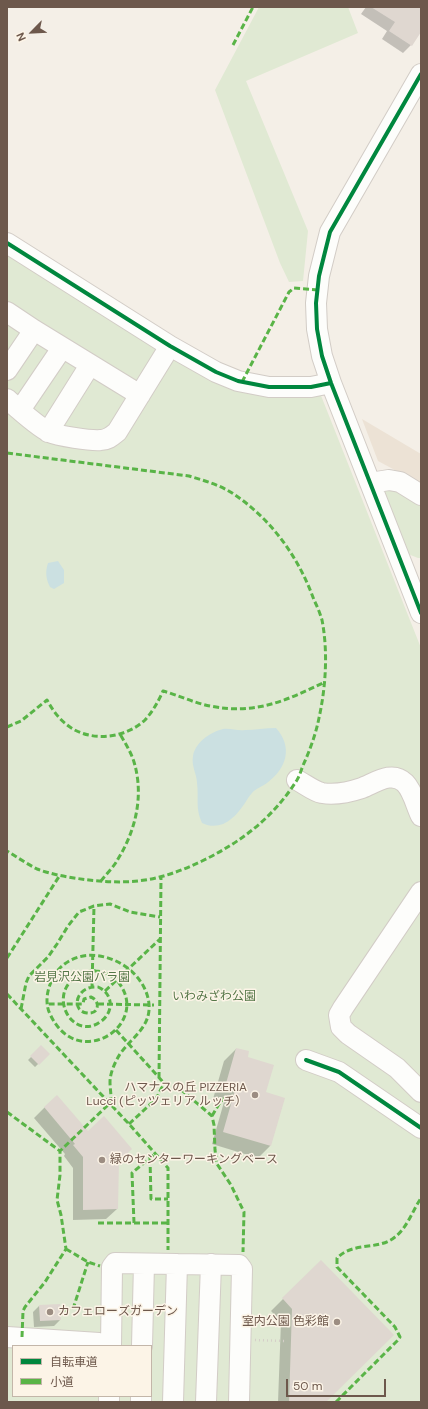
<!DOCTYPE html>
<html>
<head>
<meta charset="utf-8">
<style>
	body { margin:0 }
	#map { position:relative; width:428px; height:1409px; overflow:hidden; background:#f4efe7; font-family:"DM Sans","Noto Sans JP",sans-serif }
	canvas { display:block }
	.frame { position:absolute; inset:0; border:8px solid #6d584c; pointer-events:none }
	.legend { position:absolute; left:12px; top:1345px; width:140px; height:52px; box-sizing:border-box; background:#fcf4e7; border:1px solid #c3b6a9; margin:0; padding:5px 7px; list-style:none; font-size:12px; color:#6d584c }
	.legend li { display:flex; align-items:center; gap:8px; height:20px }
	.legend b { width:20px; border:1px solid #c3b6a9 }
	.north { position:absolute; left:12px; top:12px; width:40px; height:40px; -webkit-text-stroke:3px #fcf4e7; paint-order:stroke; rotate:246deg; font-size:11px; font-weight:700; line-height:16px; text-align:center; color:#6d584c }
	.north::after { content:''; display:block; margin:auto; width:14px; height:18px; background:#6d584c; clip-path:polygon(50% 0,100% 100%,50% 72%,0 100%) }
	.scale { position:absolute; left:286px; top:1379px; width:100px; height:18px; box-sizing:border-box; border:2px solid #6d584c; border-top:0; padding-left:5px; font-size:12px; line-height:14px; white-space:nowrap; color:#6d584c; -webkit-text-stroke:3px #fcf4e7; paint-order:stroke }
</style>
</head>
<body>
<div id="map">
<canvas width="428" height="1409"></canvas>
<div class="frame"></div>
<ul class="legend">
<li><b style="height:5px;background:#00873e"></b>自転車道</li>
<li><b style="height:5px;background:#59b447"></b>小道</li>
</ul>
<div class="north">N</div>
<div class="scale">50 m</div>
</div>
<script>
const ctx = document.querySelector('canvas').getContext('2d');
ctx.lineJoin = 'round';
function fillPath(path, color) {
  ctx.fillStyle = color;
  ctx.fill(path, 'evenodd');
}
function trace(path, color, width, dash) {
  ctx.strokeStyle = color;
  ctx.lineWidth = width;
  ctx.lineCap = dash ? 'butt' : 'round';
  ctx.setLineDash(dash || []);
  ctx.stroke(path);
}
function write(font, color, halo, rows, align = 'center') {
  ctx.font = font + ' "DM Sans","Noto Sans JP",sans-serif';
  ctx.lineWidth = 3;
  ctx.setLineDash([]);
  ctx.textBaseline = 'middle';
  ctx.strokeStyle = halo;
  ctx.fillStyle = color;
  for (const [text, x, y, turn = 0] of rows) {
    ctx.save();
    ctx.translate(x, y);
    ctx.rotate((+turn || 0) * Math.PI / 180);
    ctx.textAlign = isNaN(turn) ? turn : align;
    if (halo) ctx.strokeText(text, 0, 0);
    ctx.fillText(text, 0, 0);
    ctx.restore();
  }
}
fillPath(new Path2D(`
	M362,419L421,454V484L378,461Z`), '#ece2d5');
fillPath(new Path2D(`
	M259,7H348L358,33L246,81L308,231L303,281L289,282L280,263L215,90Z
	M7,254L171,357L320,393L421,648V1402H7ZM13,1346H151V1396H13Z
	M394,485L421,499V558H418L408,554L384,496L385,490Z`), '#e0e9d3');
fillPath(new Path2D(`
	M58,561L64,570V583L54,589L50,587C46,579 45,572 48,563Z
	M276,728C293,747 287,768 267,783C262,787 256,788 252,793C249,796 247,800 245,803C235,818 221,832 202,823C195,808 199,798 197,783C197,774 191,766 193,756C195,743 210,732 223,729C230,728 238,731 245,730C255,730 265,728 276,728Z`), '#cbe0e1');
fillPath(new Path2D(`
	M366,7H421V30L411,45L403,53L382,39L387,31L361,14Z
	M41,1047L48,1054L35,1067L28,1060Z
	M236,1049L247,1058L264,1093L284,1099L270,1146L258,1158L212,1144L224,1102L213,1099L224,1061Z
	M45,1107L88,1133L117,1209L106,1219L73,1220V1168L64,1156L65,1154L34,1118Z
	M321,1261L325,1402H278L281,1321L271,1311Z
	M39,1306L60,1320L54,1326L34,1327L33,1312Z`), '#0003');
fillPath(new Path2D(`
	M371,7H421V32L412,46L389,31L395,22Z
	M41,1045L50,1054L39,1065L30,1056Z
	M236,1048L249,1051L248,1057L274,1065L266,1092L285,1098L271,1146L223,1132L235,1090L225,1087Z
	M57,1095L88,1131L104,1116L132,1149L119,1161L118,1209L83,1210V1157L73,1145L75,1144L44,1107Z
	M321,1260L394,1335L326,1402H289L292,1309L282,1298Z
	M60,1304L61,1320L40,1321L39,1305Z`), '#dfd7d0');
const minor = new Path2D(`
	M421,74L330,232L319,276L316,303L317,329L322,356L331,383L421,613
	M7,243L170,346L216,372L238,381L269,387H311L331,383
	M7,312L34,330L140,395
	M7,370L34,330
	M7,399C16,407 38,427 49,432C58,436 91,441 101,440C108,440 112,436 117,432L170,346
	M20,410L62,348
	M48,432L90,365
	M370,483L389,480L400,482L421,495
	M297,780C305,784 313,791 322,793C334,795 350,792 362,788C375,783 392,770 405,783C413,791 416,806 421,816
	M421,892L343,1008L339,1015L341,1027L348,1034L397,1068L421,1092
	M306,1060L339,1072L421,1128
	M7,1337L99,1343
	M111,1346L112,1267L115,1263L239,1265L242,1269L239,1402
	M142,1346L144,1264
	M109,1402V1396
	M141,1402V1396
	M173,1402L177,1264
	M206,1402L211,1264`);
trace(minor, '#d2ccc6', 22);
trace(new Path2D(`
	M255,1340L285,1341`), '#d5cfc9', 2.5, [1, 3]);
trace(minor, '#fdfdfb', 20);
trace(new Path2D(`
	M233,45L253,7
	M242,382L289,292L294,288L318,290
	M7,453L189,476C205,481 221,485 235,495C272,520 299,558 314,600C317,606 320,613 322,620C328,651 326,686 319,718C316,733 311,747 305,761C302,767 300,775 297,780C273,818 241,842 202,861C183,870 165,877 145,880C126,883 108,882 89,880C72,878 53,875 37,869C27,864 17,857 7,851
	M7,727L21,721L47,700C52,709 58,718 66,724C88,743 125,739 145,720C153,711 158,702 163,691C178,695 194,703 210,706C256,715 285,701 325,682
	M101,881C106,874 114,867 118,859C136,830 144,795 134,762C131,752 125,743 120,734
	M7,958L60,875
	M92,987L94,906
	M105,991L160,939
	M7,994L129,1124L168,1168V1250
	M98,1004L154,1005
	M21,1009L26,983L29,976L48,957L57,944L68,926L79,912L94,906L110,904L130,912L160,917
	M116,1030L164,1083L173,1084L178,1087L212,1116L214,1125L215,1150L217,1164L231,1185L244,1212L243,1252
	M159,1078L161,877
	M7,1112L60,1151
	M212,1116L219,1104L225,1098
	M129,1124L156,1099L164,1083
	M150,1158L151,1199H168
	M98,1223H168
	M134,1223L132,1173L156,1153
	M66,1249L88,1262L100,1266
	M63,1310H69L74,1306L88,1262
	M22,1337L23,1311L25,1307L45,1282L66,1249L61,1215L57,1200L60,1175V1151L110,1103C112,1096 110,1090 110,1082C110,1073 115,1062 120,1054C132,1037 151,1027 149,1004C145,964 88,938 59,969C49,981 43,1000 50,1014C77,1073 151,1025 119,983C114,977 105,971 96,971C89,970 82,973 76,977C47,996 73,1041 100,1022C114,1013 114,994 98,987C76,985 70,1011 87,1013C99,1015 101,1001 91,997L84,999L83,1004C71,1004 59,1004 48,1004
	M336,1402L397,1341L400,1337L395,1327L337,1267V1258C354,1241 378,1251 395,1237C407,1228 413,1210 421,1198`), '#59b447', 3, [6, 3]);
trace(new Path2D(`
	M421,74L330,232L319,276L316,303L317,329L322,356L331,383L421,613
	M7,243L170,346L216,372L238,381L269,387H311L331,383
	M306,1060L339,1072L421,1128`), '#00873e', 4);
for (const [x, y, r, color] of [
	[255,1095,4,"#9c8d82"],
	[102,1160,4,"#9c8d82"],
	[50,1312,4,"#9c8d82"],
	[337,1322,4,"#9c8d82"]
]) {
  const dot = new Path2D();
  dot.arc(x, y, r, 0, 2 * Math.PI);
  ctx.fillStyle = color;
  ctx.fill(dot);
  trace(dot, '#fcf4e7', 1.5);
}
write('12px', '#557748', '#fcf4e7', [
	["岩見沢公園バラ園",82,978],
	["いわみざわ公園",214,997]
]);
write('12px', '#6d584c', '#fcf4e7', [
	["ハマナスの丘 PIZZERIA",247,1088],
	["Lucci (ピッツェリア ルッチ）",247,1102],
	["緑のセンターワーキングベース",110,1160,"left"],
	["カフェローズガーデン",58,1312,"left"],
	["室内公園 色彩館",329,1322]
], 'right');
</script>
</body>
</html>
